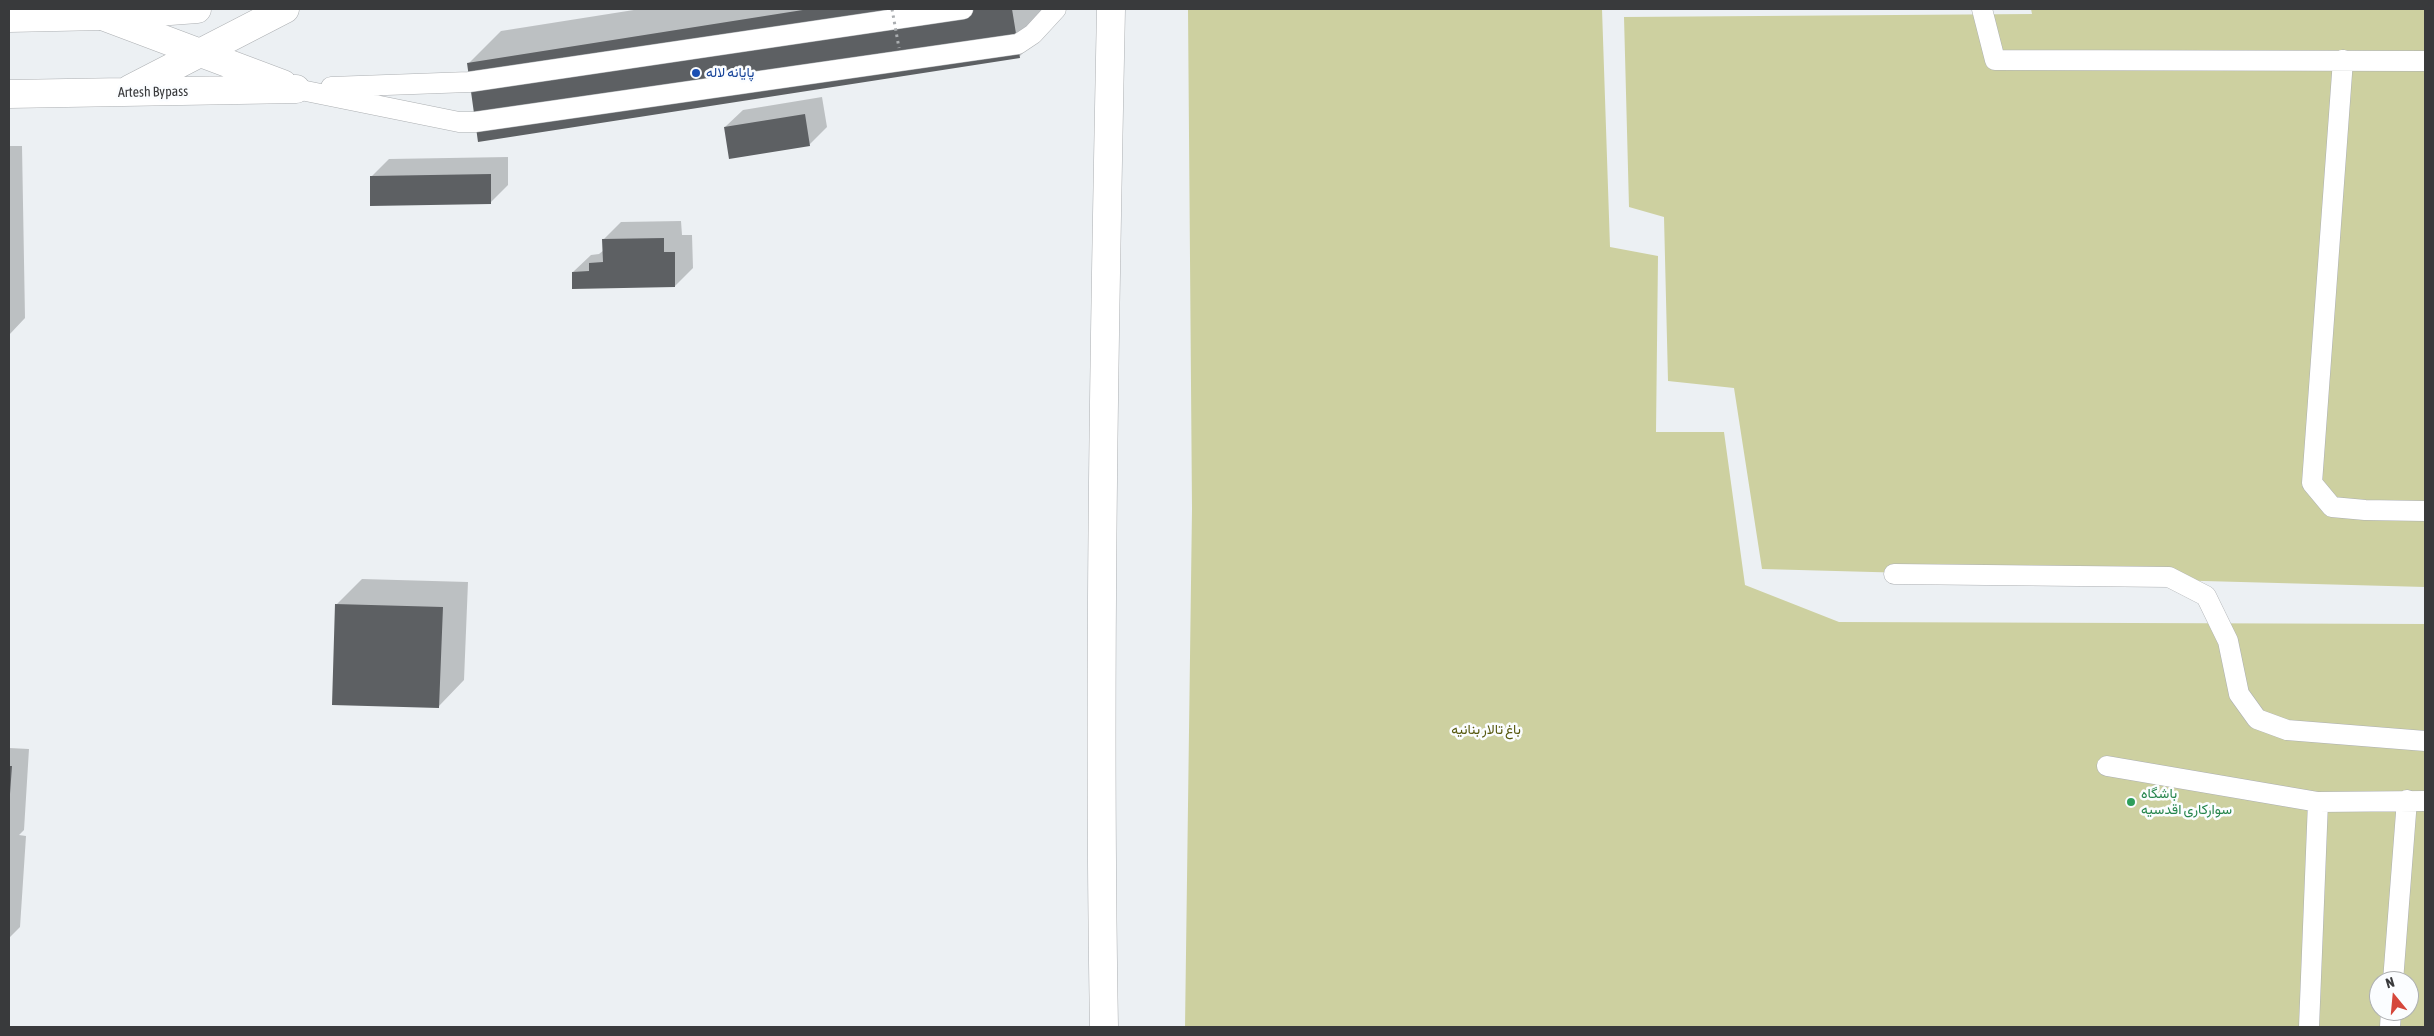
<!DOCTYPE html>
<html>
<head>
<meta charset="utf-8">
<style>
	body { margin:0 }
	#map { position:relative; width:2434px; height:1036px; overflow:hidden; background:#ecf0f3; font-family:"Asap Condensed",sans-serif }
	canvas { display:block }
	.frame { position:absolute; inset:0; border:10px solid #393a3c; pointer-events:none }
	.north { position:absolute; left:2369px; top:971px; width:50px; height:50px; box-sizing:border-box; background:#fbfdff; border:1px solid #adafb1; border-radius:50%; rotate:343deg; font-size:14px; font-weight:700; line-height:20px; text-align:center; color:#393a3c }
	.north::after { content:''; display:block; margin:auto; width:18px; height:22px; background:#d5473b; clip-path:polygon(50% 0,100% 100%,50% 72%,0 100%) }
</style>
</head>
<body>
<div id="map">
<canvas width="2434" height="1036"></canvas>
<div class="frame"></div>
<div class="north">N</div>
</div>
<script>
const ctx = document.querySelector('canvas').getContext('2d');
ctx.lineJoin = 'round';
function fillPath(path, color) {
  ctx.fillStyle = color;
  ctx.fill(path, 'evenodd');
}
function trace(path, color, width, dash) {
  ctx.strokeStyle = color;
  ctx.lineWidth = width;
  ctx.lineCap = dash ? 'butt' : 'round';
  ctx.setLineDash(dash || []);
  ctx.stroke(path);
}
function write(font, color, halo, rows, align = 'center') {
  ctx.font = font + ' "Asap Condensed",Vazirmatn,sans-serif';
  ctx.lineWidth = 5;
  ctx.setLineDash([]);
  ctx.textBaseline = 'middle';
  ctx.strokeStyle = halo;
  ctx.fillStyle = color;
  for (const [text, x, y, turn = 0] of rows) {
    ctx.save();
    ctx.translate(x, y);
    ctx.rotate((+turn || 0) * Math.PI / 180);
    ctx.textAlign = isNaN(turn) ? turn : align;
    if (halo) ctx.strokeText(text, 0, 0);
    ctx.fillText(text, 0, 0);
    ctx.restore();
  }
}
fillPath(new Path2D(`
	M1188,9H1602L1610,247L1658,256L1656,432H1724L1745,585L1839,622L2425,624V1027H1185L1192,509ZM2379,981H2409V1011H2379Z
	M2031,9H2425V587L1762,569L1734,388L1668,381L1664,217L1629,207L1624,17L2032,14Z`), '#cdd0a0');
fillPath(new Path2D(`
	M640,9H1050L1052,24L1019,57L468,64L501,31Z
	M822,97L827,127L809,145L725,127L743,110Z
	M9,146H22L25,318L9,335Z
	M508,157V185L491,202L371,177L389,159Z
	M681,221L682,235H692L693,268L675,286L573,272L591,255L599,254L604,250L603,240L621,222Z
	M362,579L468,582L464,680L439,706L336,605Z
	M9,748L29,749L24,830L19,835L26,836L20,927L9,938Z`), '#0003');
fillPath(new Path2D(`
	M809,9H1012L1020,58L478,142L467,63Z
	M805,114L810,146L729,159L724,127Z
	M491,174V204L370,206V176Z
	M664,238V252H675V287L572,289V272L589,271V263L603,262L602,239Z
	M335,604L443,607L439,708L332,705Z
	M9,766H12L10,794H9Z`), '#5d6063');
const service = new Path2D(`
	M1982,9L1995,60L2425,61
	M2343,60L2312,483L2332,507L2365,510L2425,511
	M331,87L469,82L963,9
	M296,89L459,122H475L1018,44L1033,34L1056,9
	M1894,574L2169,577L2206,596L2228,641L2239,694L2257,719L2287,730L2425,741
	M2107,766L2318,802L2425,801
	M2393,981L2407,800
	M2309,1027L2318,802
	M2390,1027L2391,1011`);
const minor = new Path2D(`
	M1104,1027C1098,688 1104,348 1111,9`);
const primary = new Path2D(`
	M102,16L283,84
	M130,89L285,9
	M9,94L296,89`);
const trunk = new Path2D(`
	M9,18L102,16L197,9`);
trace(service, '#acafb2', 21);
trace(minor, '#acafb2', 29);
trace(primary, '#acafb2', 29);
trace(trunk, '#acafb2', 29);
trace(service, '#fff', 20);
trace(minor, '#fff', 28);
trace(primary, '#fff', 28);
trace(trunk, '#fff', 28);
trace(new Path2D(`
	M892,9L899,48`), '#abaeb1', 3, [2.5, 4]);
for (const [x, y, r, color] of [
	[696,73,5,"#1a4fb4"],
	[2131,802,5,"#2e9e5b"]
]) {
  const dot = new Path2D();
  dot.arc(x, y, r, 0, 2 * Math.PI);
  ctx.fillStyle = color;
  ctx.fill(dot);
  trace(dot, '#fbfdff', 2);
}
write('14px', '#164399', '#fbfdff', [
	["پایانه لاله",706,73]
], 'left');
write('14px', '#393a3c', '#fbfdff', [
	["Artesh Bypass",153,92,-1]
]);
write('14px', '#57590f', '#fbfdff', [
	["باغ تالار بنانیه",1486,730]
]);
write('14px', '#27864d', '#fbfdff', [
	["باشگاه",2141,794],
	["سوارکاری اقدسیه",2141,810]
], 'left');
</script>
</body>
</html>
